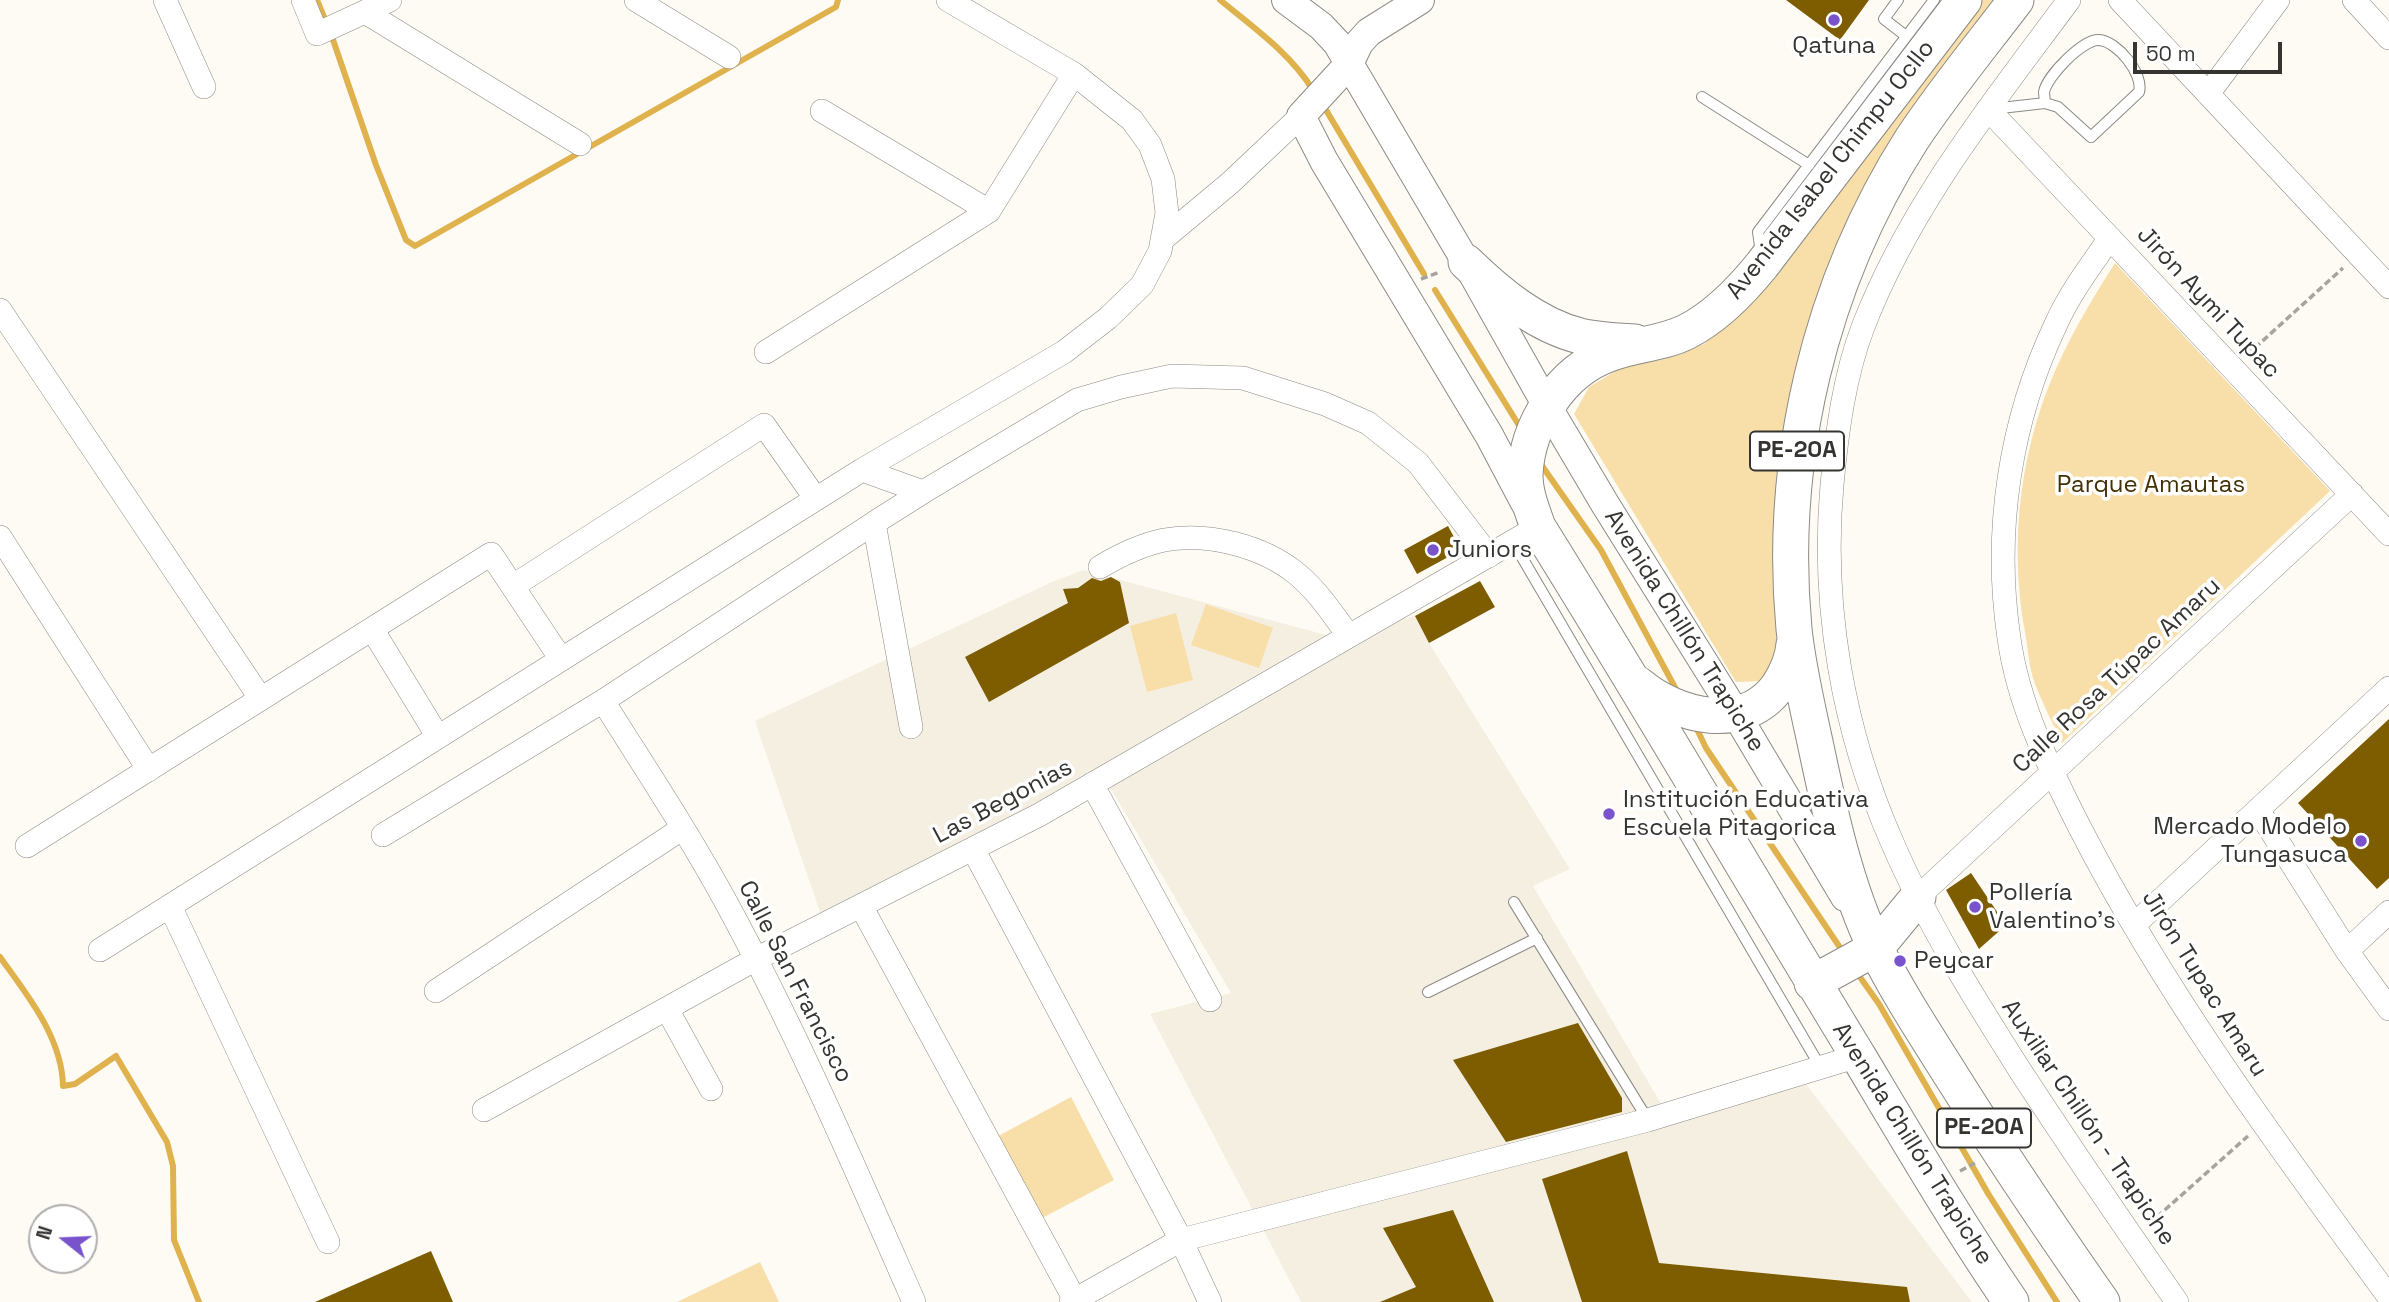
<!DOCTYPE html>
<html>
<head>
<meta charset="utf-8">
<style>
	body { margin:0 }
	#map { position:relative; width:2389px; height:1302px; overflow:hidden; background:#fefbf5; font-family:"Space Grotesk",sans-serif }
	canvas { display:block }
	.north { position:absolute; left:28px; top:1204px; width:70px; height:70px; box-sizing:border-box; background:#fff; border:2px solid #aeaead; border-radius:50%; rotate:288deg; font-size:19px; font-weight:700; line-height:28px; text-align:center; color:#353431 }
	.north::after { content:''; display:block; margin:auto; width:24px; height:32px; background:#7953cc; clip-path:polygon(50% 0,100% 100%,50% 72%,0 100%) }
	.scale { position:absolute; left:2133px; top:42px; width:149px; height:32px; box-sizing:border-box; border:4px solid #353431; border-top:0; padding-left:9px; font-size:21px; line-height:24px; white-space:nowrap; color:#353431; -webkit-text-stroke:5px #fff; paint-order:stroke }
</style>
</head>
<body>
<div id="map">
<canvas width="2389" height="1302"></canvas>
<div class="north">N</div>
<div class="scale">50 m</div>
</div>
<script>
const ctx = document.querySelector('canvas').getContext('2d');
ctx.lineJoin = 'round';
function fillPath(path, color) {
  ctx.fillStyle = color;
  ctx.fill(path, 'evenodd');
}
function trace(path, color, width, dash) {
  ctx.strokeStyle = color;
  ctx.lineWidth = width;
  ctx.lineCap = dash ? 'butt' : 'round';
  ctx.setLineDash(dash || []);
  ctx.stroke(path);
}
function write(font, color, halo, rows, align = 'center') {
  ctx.font = font + ' "Space Grotesk",sans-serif';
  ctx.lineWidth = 7;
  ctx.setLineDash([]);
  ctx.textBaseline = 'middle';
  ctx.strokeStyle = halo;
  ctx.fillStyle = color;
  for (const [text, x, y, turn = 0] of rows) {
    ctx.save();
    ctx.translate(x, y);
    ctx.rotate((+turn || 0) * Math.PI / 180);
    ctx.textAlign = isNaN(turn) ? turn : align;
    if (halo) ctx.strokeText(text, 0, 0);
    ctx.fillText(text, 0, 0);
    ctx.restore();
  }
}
fillPath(new Path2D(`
	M1083,570L1330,636L1415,616L1429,643L1570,869L1533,886L1673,1124L1806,1084L1972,1302H1301L1150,1014L1231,993L1110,787L827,933L755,721L1052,582Z`), '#f5efe2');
fillPath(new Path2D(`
	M1977,0H2003L1928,98L1788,414L1776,479L1774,541L1778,659L1759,681L1736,682L1574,414L1589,387L1624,366L1661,360L1704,344L1752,300Z
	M2115,263L2330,491L2062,743C2053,724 2043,704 2035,684C2029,668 2028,649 2025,632C2008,540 2021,440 2062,356C2077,324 2096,293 2115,263Z
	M1206,604L1273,628L1259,668L1191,645Z
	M1176,613L1193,680L1147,692L1130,626Z
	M1071,1097L1114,1180L1031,1224L987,1142Z
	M760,1262L779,1302H677Z`), '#f8dea9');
trace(new Path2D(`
	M317,0L327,24
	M1220,0C1253,27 1290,53 1313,90
	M331,34L376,165L406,240L415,246L836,7L838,0
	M1323,105L1424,274
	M1435,290L1520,427
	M1540,463L1601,550L1678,693
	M1695,725L1706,748L1843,952
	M0,957C27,995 62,1037 63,1086L75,1084L116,1056L167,1142L173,1166L174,1240L199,1302
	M1855,970L1879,1004L1989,1195L2057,1302`), '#e0b24d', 6);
fillPath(new Path2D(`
	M1786,0H1869L1840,40Z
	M1448,526L1461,550L1417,574L1404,550Z
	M1111,577L1120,582L1129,623L989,702L965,657L1068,603L1063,589L1078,588L1092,578L1101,581Z
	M1480,581L1495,607L1429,643L1415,616Z
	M2389,719V878L2377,889L2298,803Z
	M1971,873L2006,925L1979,949L1946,890Z
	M1578,1023L1622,1098V1112L1506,1142L1453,1060Z
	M1627,1151L1659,1263L1907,1287L1910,1302H1582L1542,1179Z
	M1453,1210L1494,1302H1380L1416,1287L1383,1228Z
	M431,1251L453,1302H315Z`), '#7e5d00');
const service = new Path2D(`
	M1898,0L1884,19L1906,36
	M1702,97L1809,165
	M1992,109L2045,103L2058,107L2091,137L2139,92C2144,74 2117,41 2099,40C2083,39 2047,76 2044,92C2044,95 2045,99 2045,103
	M1761,253L1758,232L1934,0
	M1513,542L1821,1068
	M1514,902L1648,1120
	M1428,992L1537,938`);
const minor = new Path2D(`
	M165,0L204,87
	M303,0L317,34L390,0
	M636,0L729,57
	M2069,0C1992,104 1910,205 1863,327C1844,377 1837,432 1832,485C1821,606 1843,731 1892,842C1927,923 1974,998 2021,1072C2072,1150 2124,1226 2177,1302
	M2120,0L2389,287
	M2354,0L2389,38
	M365,12L580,144
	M2208,94L2278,0
	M1988,109L2389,534
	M822,111L989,211
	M2110,238C2091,265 2070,293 2056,324C2010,421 1993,531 2009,638C2018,705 2050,769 2080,828C2166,995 2278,1146 2389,1297
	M1163,239L1230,183L1301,116
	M0,310L261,699
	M766,352L989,211L1074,74
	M862,470L923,492L1077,400L1121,387L1172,376L1243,378L1325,404L1368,423L1418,463L1489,556
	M0,537L149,770
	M1100,567C1120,555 1141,545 1164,540C1208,532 1263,546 1297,574C1318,591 1333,615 1349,636
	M513,586L764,425L816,499
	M372,629L438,737
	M603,701C645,768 689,834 727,904C797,1033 855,1168 914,1302
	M911,727L874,523L923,492
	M1092,784L1210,1000
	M2258,810L2347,951L2389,1009
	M383,835L603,701L874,523
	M27,846L491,554L561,659
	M973,849L1181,1240L1210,1302
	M1918,897L2352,494
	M170,906L328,1242
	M861,906L1076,1302
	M2135,924L2389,688
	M100,950L862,470L1064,352L1108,318L1142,285L1160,251L1167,213L1163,179L1150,145L1132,120L1074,74L948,0
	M2347,951L2389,912
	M436,991L683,828
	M667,1009L711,1089
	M484,1110L756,959L1039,815L1538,527
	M1071,1302L1181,1240L1648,1120L1858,1056`);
const tertiary = new Path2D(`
	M1286,0L1321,26L1337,43L1466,262L1547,406L1605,504L1736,714L1845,897
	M1420,0L1369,32L1359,43L1349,64L1301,116L1324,161L1489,435L1525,503`);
const primary = new Path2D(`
	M1964,0L1762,265C1741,291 1716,317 1686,332C1662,344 1634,344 1609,354C1561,371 1527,425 1525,475C1525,493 1532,510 1538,527C1648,703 1752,882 1860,1059C1909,1141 1957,1223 2011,1302
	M2016,0C1981,46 1944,91 1912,139C1820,283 1778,459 1794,629C1798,667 1807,705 1815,742C1829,809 1846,888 1876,949C1899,995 1927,1037 1954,1080C2001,1155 2051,1229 2102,1302
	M1466,262C1498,293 1536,325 1580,336C1598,340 1616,341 1635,342
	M1638,684C1677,717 1745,734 1779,685C1787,672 1793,659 1794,644
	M1812,983L1876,948L1918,897`);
trace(service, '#8c8a84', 12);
trace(minor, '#8c8a84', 24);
trace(tertiary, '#8c8a84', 30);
trace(primary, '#8c8a84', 37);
trace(new Path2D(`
	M1421,279L1440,272
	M2247,355L2343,268
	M1960,1171L1975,1163
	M2149,1224L2248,1136`), '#a6a49f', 3.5, [7, 3.5]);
trace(service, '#fff', 10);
trace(minor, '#fff', 23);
trace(tertiary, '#fff', 28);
trace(primary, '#fff', 35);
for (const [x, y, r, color] of [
	[1834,20,7,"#7953cc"],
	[1433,550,7,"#7953cc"],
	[1609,814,7,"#7953cc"],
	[2361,841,7,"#7953cc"],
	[1975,907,7,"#7953cc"],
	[1900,961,7,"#7953cc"]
]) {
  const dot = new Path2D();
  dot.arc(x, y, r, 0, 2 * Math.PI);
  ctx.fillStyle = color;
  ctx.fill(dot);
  trace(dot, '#fff', 2.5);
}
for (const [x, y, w] of [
	[1797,451,94],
	[1984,1128,94]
]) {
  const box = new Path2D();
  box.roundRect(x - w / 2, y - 19.5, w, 39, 5);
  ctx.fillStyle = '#fff';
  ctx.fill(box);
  trace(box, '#353431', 2);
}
write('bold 23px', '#353431', null, [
	["PE-20A",1797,451],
	["PE-20A",1984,1128]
]);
write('24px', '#353431', '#fff', [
	["Qatuna",1834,46,"center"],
	["Juniors",1447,550],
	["Institución Educativa",1623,800],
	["Escuela Pitagorica",1623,828],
	["Mercado Modelo",2347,827,"right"],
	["Tungasuca",2347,855,"right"],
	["Pollería",1989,893],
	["Valentino's",1989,921],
	["Peycar",1914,961]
], 'left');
write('24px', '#353431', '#fff', [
	["Avenida Isabel Chimpu Ocllo",1831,170,-52],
	["Jirón Aymi Tupac",2208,303,47],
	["Avenida Chillón Trapiche",1684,631,58],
	["Calle Rosa Túpac Amaru",2117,676,-43],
	["Las Begonias",1003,802,-28],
	["Calle San Francisco",795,982,63],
	["Jirón Tupac Amaru",2204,984,58],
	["Auxiliar Chillón - Trapiche",2088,1123,56],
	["Avenida Chillón Trapiche",1912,1144,58]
]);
write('24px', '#433003', '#fff', [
	["Parque Amautas",2151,485]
]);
</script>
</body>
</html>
